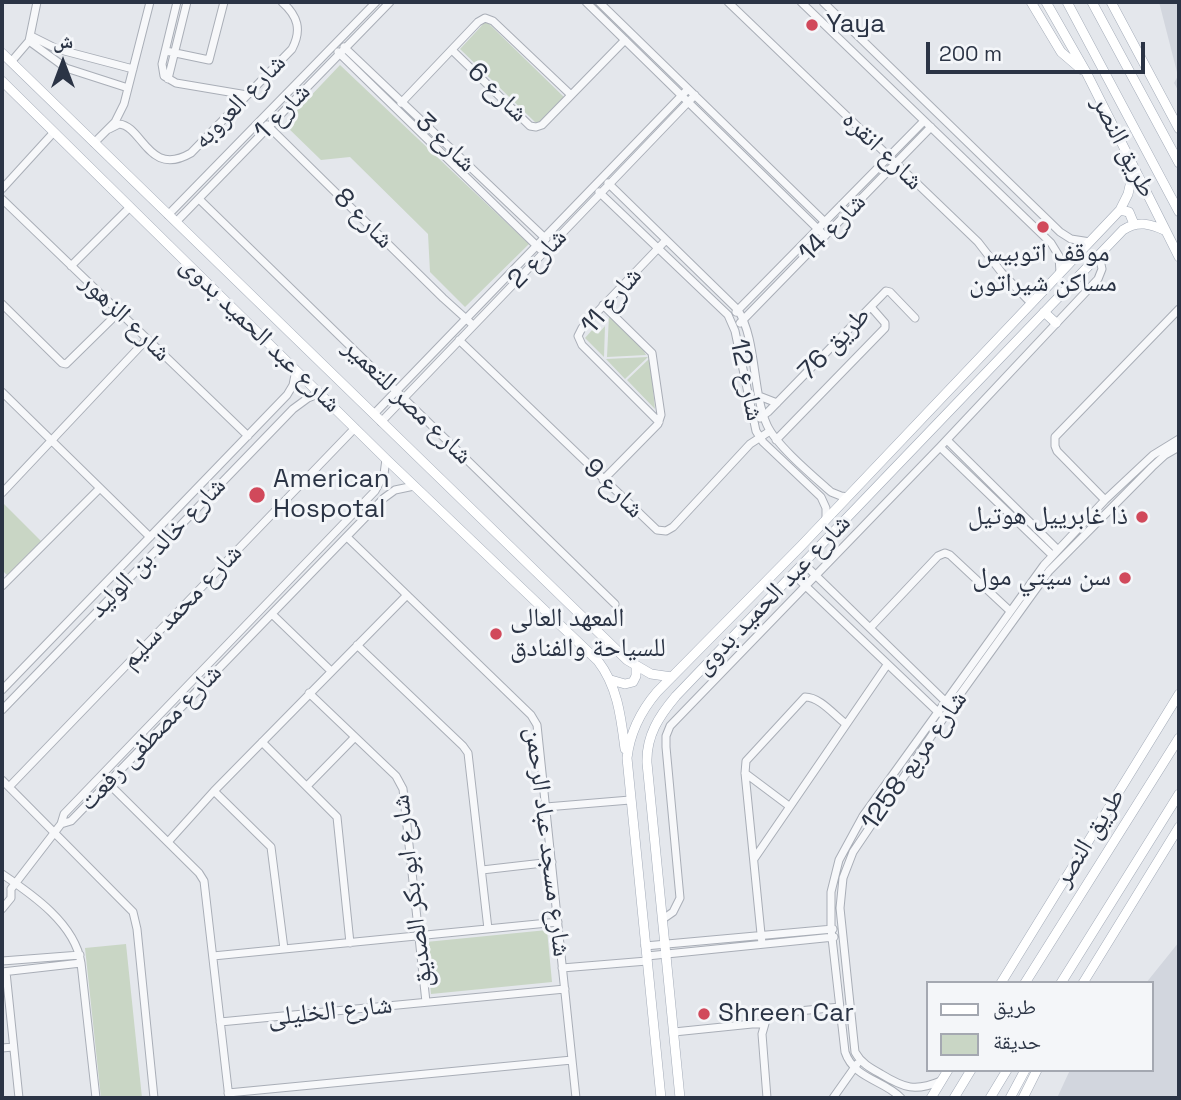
<!DOCTYPE html>
<html>
<head>
<meta charset="utf-8">
<style>
	body { margin:0 }
	#map { position:relative; width:1181px; height:1100px; overflow:hidden; background:#e4e7ec; font-family:"Space Grotesk","Noto Naskh Arabic",sans-serif }
	canvas { display:block }
	.frame { position:absolute; inset:0; border:4px solid #2b3445; pointer-events:none }
	.legend { position:absolute; left:926px; top:981px; width:228px; height:91px; box-sizing:border-box; background:#f4f6f9; border:2px solid #a4a8b1; margin:0; padding:9px 12px; list-style:none; font-size:21px; color:#2b3445 }
	.legend li { display:flex; align-items:center; gap:14px; height:35px }
	.legend b { width:35px; border:2px solid #a4a8b1 }
	.north { position:absolute; left:28px; top:28px; width:70px; height:70px; -webkit-text-stroke:5px #f4f6f9; paint-order:stroke; rotate:0deg; font-size:19px; font-weight:700; line-height:28px; text-align:center; color:#2b3445 }
	.north::after { content:''; display:block; margin:auto; width:24px; height:32px; background:#2b3445; clip-path:polygon(50% 0,100% 100%,50% 72%,0 100%) }
	.scale { position:absolute; left:926px; top:42px; width:219px; height:32px; box-sizing:border-box; border:4px solid #2b3445; border-top:0; padding-left:9px; font-size:21px; line-height:24px; white-space:nowrap; color:#2b3445; -webkit-text-stroke:5px #f4f6f9; paint-order:stroke }
</style>
</head>
<body>
<div id="map">
<canvas width="1181" height="1100"></canvas>
<div class="frame"></div>
<ul class="legend">
<li><b style="height:9px;background:#fff"></b>طريق</li>
<li><b style="height:19px;background:#c9d6c5"></b>حديقة</li>
</ul>
<div class="north">ش</div>
<div class="scale">200 m</div>
</div>
<script>
const ctx = document.querySelector('canvas').getContext('2d');
ctx.lineJoin = 'round';
function fillPath(path, color) {
  ctx.fillStyle = color;
  ctx.fill(path, 'evenodd');
}
function trace(path, color, width, dash) {
  ctx.strokeStyle = color;
  ctx.lineWidth = width;
  ctx.lineCap = dash ? 'butt' : 'round';
  ctx.setLineDash(dash || []);
  ctx.stroke(path);
}
function write(font, color, halo, rows, align = 'center') {
  ctx.font = font + ' "Space Grotesk","Noto Naskh Arabic",sans-serif';
  ctx.lineWidth = 6;
  ctx.setLineDash([]);
  ctx.textBaseline = 'middle';
  ctx.strokeStyle = halo;
  ctx.fillStyle = color;
  for (const [text, x, y, turn = 0] of rows) {
    ctx.save();
    ctx.translate(x, y);
    ctx.rotate((+turn || 0) * Math.PI / 180);
    ctx.textAlign = isNaN(turn) ? turn : align;
    if (halo) ctx.strokeText(text, 0, 0);
    ctx.fillText(text, 0, 0);
    ctx.restore();
  }
}
fillPath(new Path2D(`
	M1159,2H1179V92L1174,83L1178,76Z
	M1179,942V1098H1057L1070,1070H1151V983H1146Z`), '#d2d6de');
fillPath(new Path2D(`
	M486,21L564,97L537,124L460,49Z
	M340,65L529,244L465,307L430,272L428,234L350,157L321,160L284,124Z
	M609,315L642,348L646,355L607,357Z
	M605,326L604,357L585,338L593,329L598,334Z
	M648,357L625,379L606,359Z
	M650,358L655,409L627,380Z
	M4,504L41,541L7,575L2,570V506Z
	M547,930L552,982L431,994L426,942Z
	M126,944L142,1098H101L85,948Z`), '#c9d6c5');
const minor = new Path2D(`
	M177,2L162,64L164,76L176,83L247,95
	M586,2L825,236
	M599,2L832,229
	M728,2L978,242L1002,273L1031,303
	M801,2L1051,243L1059,256L1060,273
	M823,2L1060,232L1071,239L1090,242
	M31,36L57,49L133,69
	M29,41L66,68L128,88
	M344,47L546,239
	M452,50L530,126L536,127L542,125L625,40
	M166,51L209,60L224,2
	M338,52L540,249
	M11,62L29,41L37,2
	M168,79L187,2
	M401,103L478,22L485,18L493,21L571,95
	M267,125L443,298L473,325
	M109,129L119,124C143,126 148,178 191,153L292,49C302,30 298,16 282,2
	M94,143L115,122L124,104L150,2
	M608,183L738,310C757,340 752,392 767,425C776,445 813,476 831,492L841,496L848,497
	M2,189L54,132
	M599,192L728,315L735,331L756,431L763,442L821,497L826,508V520
	M2,199L248,436
	M199,199L615,604
	M168,215L376,2
	M176,222L390,2
	M71,266L130,207
	M2,304L62,363L66,364L119,312
	M603,305L652,353L661,415L658,424L603,480
	M736,312L924,121
	M740,323L931,127
	M459,340L657,530L666,531L673,527L750,444L770,431
	M2,392L150,537
	M759,396L777,403
	M374,414L688,89
	M760,418L768,412L886,291L890,292L915,318
	M381,422L695,95
	M659,422L582,345L578,336L582,328L666,240
	M776,440L885,328V323L871,307
	M947,440L1057,549
	M940,447L1052,555
	M2,493L147,339
	M1105,500L1057,451L1055,446V437L1179,309
	M347,537L531,715L537,725L576,1098
	M803,563L948,704
	M793,574L939,713
	M2,586L100,488
	M272,614L331,671
	M870,628L938,556L945,553L950,555L1010,611
	M357,645L463,746L468,753L488,929
	M2,690L287,395L293,385L296,370
	M309,693L396,776L403,789L426,1002
	M2,710L293,409L308,398L320,393
	M262,742L337,817L350,943
	M745,773L789,806
	M2,780L133,912L137,929L154,1098
	M108,783L199,873L204,881L229,1098
	M307,786L355,737
	M9,787L355,428
	M214,791L271,847L284,949
	M546,807L630,800
	M61,824L71,821L384,498L395,490L414,486
	M168,842L214,791L407,595
	M754,859L887,665
	M482,870L552,862
	M2,874C33,895 75,924 81,963L96,1098
	M11,889L61,824L64,814L375,491L384,474L386,459
	M2,909L11,898V889
	M663,919L673,912L680,898L666,747V736L670,726L940,447L1098,279L1102,269L1099,255
	M762,944L745,773L746,761L805,697C820,697 834,715 846,724
	M645,946L833,929
	M213,956L558,922
	M647,956L834,937
	M2,961L80,955
	M562,968L647,961
	M2,972L81,963
	M6,972L19,1098
	M220,1022L565,989
	M674,1032L752,1024H764
	M2,1048L13,1047
	M941,1081C915,1092 904,1088 881,1074C870,1068 861,1063 855,1052L840,908L843,878L853,852L951,707L1049,571L1152,467L1165,455L1179,447
	M228,1093L572,1060
	M767,1098L762,1034L766,1020L778,1013L840,1007
	M833,1098L857,1064
	M901,1098C884,1080 854,1079 845,1052L831,929V892L839,860L863,816L1044,565L1105,500L1153,455L1179,439`);
const major = new Path2D(`
	M1031,2L1061,52L1082,70
	M1046,2L1086,72L1179,257
	M1067,2L1179,212
	M1092,2L1179,163
	M1111,2L1179,129
	M2,53L627,660L651,674L672,677
	M2,81L386,459L598,661C618,687 621,718 625,749
	M1120,210L1129,212L1134,224
	M1044,312L1056,323
	M611,680L625,684L633,682L636,676V667
	M1001,983L1179,694
	M1025,983L1179,738
	M1061,983L1179,794
	M1083,983L1179,827
	M661,1098L627,758C630,732 640,712 657,692L801,546L1120,210L1128,194L1134,168
	M680,1098L647,763C646,736 659,716 676,696L1123,230C1138,220 1151,224 1166,231
	M931,1098L948,1070
	M954,1098L971,1070
	M990,1098L1007,1070
	M1010,1098L1025,1070
	M1023,1098L1037,1070`);
trace(minor, '#a9aeb7', 9);
trace(major, '#a3abb8', 10);
trace(minor, '#f7f8fa', 7);
trace(major, '#fff', 9);
for (const [x, y, r, color] of [
	[812,25,7,"#d1495b"],
	[1043,227,7,"#d1495b"],
	[257,495,9,"#d1495b"],
	[1142,517,7,"#d1495b"],
	[1125,578,7,"#d1495b"],
	[496,634,7,"#d1495b"],
	[704,1014,7,"#d1495b"]
]) {
  const dot = new Path2D();
  dot.arc(x, y, r, 0, 2 * Math.PI);
  ctx.fillStyle = color;
  ctx.fill(dot);
  trace(dot, '#f4f6f9', 2.5);
}
write('26px', '#2b3445', '#f4f6f9', [
	["Yaya",826,25],
	["موقف اتوبيس",1043,254,"center"],
	["مساكن شيراتون",1043,284,"center"],
	["American",273,480],
	["Hospotal",273,510],
	["ذا غابرييل هوتيل",1128,517,"right"],
	["سن سيتي مول",1111,578,"right"],
	["المعهد العالى",510,619],
	["للسياحة والفنادق",510,649],
	["Shreen Car",718,1014]
], 'left');
write('26px', '#2b3445', '#f4f6f9', [
	["شارع 6",497,93,44],
	["شارع العروبه",240,102,-46],
	["شارع 1",283,112,-46],
	["شارع 3",445,143,44],
	["طريق النصر",1123,147,63],
	["شارع انقره",882,151,44],
	["شارع 8",363,219,45],
	["شارع 14",833,228,-46],
	["شارع 2",538,259,-46],
	["شارع 11",612,301,-50],
	["شارع الزهور",125,318,44],
	["شارع عبد الحميد بدوى",260,335,44],
	["طريق 76",835,344,-46],
	["شارع 12",746,380,78],
	["شارع مصر للتعمير",407,402,44],
	["شارع 9",613,489,44],
	["شارع خالد بن الوليد",158,548,-46],
	["شارع عبد الحميد بدوى",773,595,-46],
	["شارع محمد سليم",182,607,-46],
	["شارع مصطفى رفعت",151,738,-46],
	["شارع مربع 1258",915,761,-55],
	["طريق النصر",1090,838,-58],
	["شارع مسجد عباد الرحمن",547,842,83],
	["شارع ابو بكر الصديق",413,891,-97],
	["شارع الخليلى",330,1012,-6]
]);
</script>
</body>
</html>
